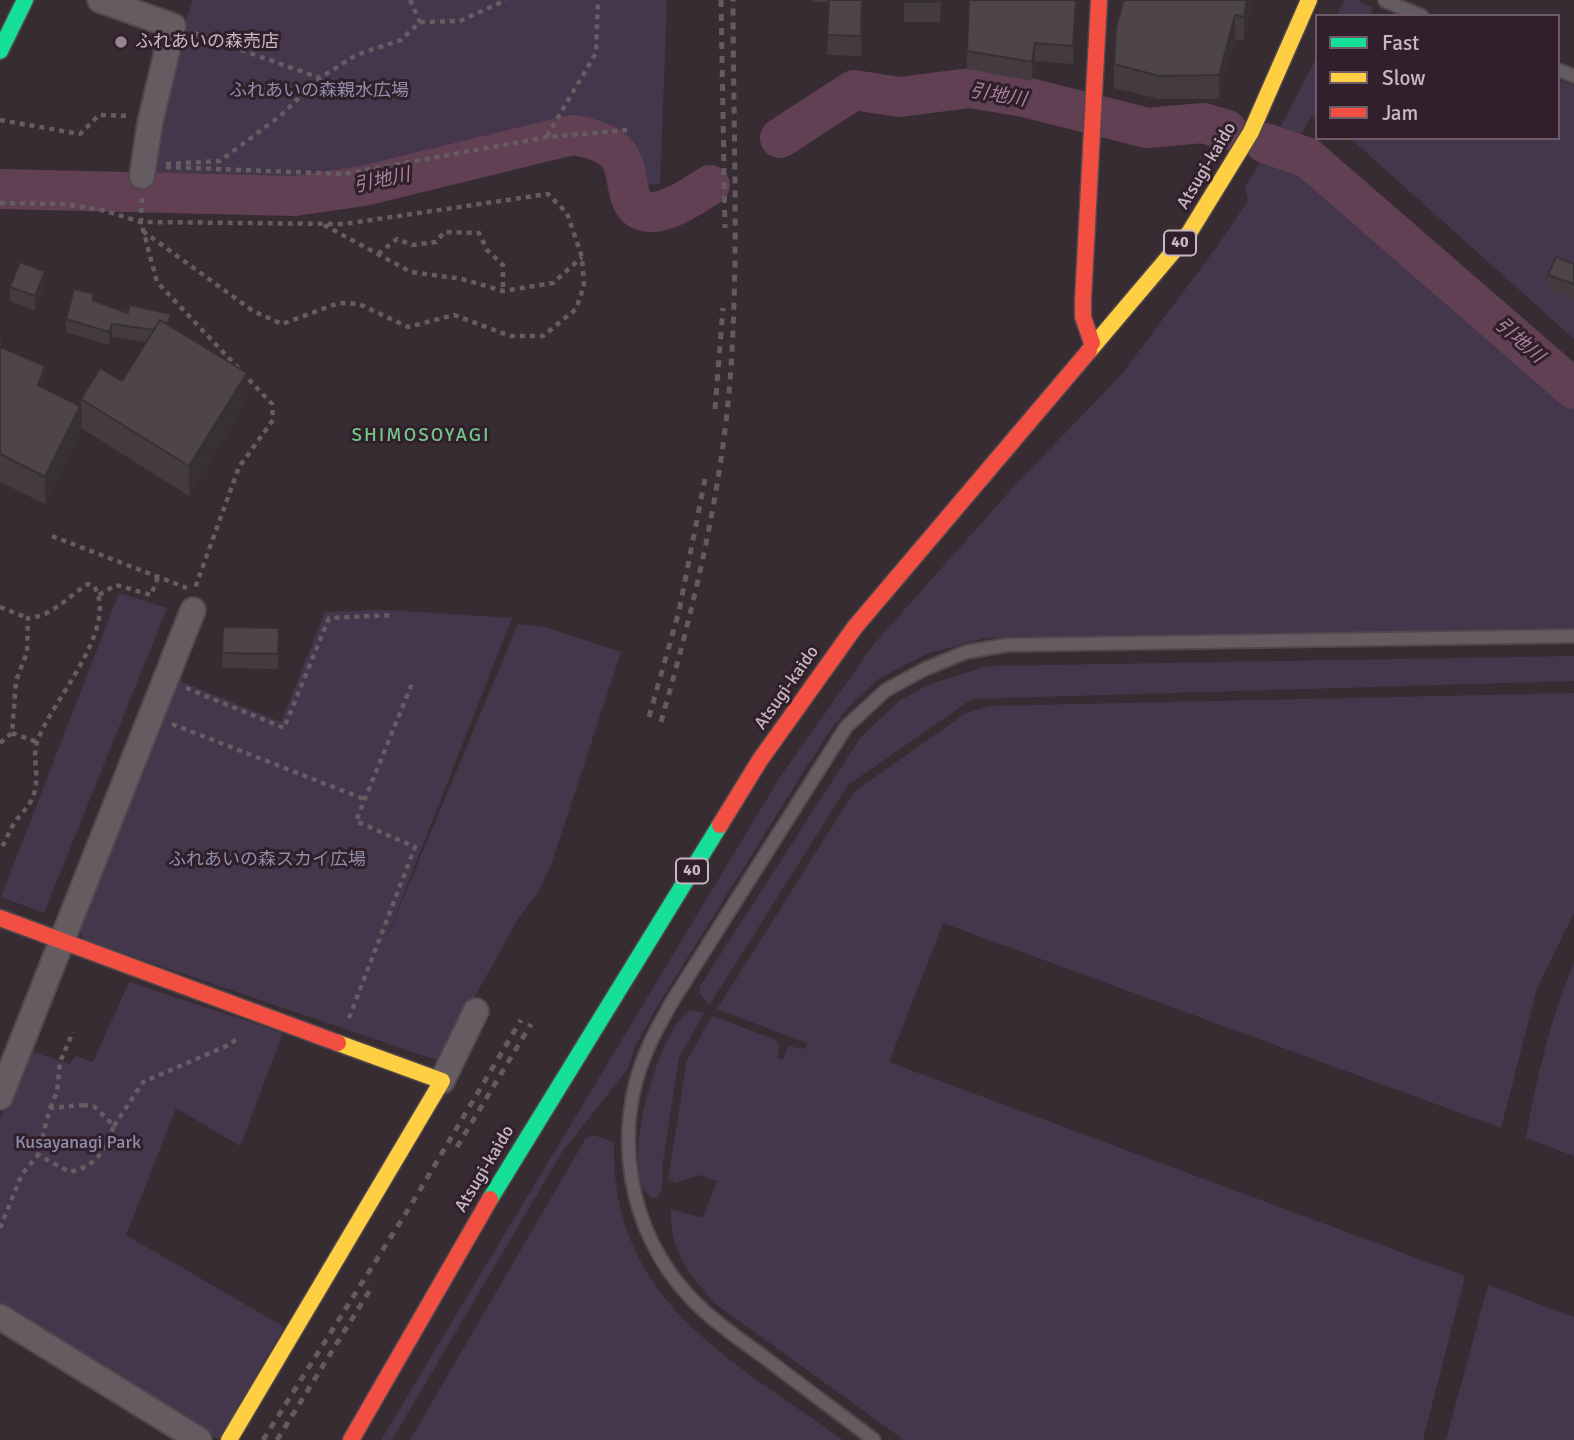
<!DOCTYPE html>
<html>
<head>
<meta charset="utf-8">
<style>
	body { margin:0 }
	#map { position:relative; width:1574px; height:1440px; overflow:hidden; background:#382c33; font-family:Signika,sans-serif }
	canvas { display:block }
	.legend { position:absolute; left:1315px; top:14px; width:245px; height:126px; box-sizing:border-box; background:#31202b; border:2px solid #6d5c67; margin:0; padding:9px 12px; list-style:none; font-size:21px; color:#c7b7c0 }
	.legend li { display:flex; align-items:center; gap:14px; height:35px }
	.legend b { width:35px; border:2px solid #6d5c67 }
</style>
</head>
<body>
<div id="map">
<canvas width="1574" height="1440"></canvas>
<ul class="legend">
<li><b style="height:9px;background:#16e098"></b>Fast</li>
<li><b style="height:9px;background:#ffcf43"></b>Slow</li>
<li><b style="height:9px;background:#f24e42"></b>Jam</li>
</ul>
</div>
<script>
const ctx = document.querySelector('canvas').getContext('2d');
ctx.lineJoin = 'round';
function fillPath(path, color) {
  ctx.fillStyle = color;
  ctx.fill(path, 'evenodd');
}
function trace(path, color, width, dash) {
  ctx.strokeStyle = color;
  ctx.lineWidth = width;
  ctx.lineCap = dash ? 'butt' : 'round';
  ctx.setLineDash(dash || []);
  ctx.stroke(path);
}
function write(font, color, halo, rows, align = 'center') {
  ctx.font = font + ' Signika,"Noto Sans JP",sans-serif';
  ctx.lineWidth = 6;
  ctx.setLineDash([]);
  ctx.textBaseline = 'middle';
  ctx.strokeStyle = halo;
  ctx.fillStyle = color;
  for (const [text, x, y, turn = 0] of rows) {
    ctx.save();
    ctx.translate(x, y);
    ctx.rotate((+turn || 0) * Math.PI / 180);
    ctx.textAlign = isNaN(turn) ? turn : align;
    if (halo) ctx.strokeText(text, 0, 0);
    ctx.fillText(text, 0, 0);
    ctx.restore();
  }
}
fillPath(new Path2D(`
	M193,0H667L660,184L643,185L594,154L552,146L325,182L151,179L178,43Z
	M1344,0H1358L1373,8L1370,16H1337Z
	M1317,56V119L1312,116L1294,146L1396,253L1454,304L1574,398V631L986,638L929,653L881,677L853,702L834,725L807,766L655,1010L635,1047L627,1070L562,1152L392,1440H381L780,777L874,644L1018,482L1121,375L1216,248L1248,201L1245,188L1287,115Z
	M1558,80L1574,86V339L1350,138H1558Z
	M119,593L167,608L44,913L1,897Z
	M387,610L512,618L382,949L518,624L545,627L621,652L552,862L540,889L518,919L439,1061L84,940L77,922L175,679L281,722L325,612Z
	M1574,656V681L972,699L848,785L709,1006L699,993L700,986L860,738L900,700L930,684L988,666Z
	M1574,693V913L1537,988L1501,1128L943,923L889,1062L1465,1276L1423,1440H904L717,1305C690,1276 669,1251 671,1209L703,1218L717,1181L699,1175L676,1183L668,1179L687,1060L712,1016L774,1039L780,1045L777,1058L783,1060L788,1046L804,1049L807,1043L717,1009L854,792L966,713L989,706Z
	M1574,963V1156L1526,1138C1536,1079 1550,1019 1574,963Z
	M129,982L283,1033L240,1146L176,1108L126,1235L284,1327L219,1440L0,1307V1120L27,1050L70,1064L76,1056L93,1062Z
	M690,1010L704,1013L679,1058L663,1161L662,1189L658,1197L652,1198C616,1176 658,1029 690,1010Z
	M593,1135L614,1142C610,1301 730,1358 843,1440H410L586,1138Z
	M1488,1285L1574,1317V1440H1446Z`), '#44364b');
trace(new Path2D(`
	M780,138L854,90L899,97L970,88L1025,97L1147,128L1203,123L1227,130
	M1265,143L1308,158L1574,389
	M0,189L295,196L363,186L572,135C586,137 600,140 612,149C628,160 625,182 631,198C644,232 694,195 710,185`), '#614054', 40);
const lane = new Path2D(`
	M1385,1L1422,16
	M1558,70L1574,76
	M874,1440C839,1413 803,1387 768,1360C741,1340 712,1321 689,1296C628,1231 611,1130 648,1048C654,1033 663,1019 670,1005L846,727L886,690L925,669L966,652L1007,645L1574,636`);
const street = new Path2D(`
	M100,0L173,26L150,123L142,176
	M442,1081L476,1011
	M0,1097L193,610
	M0,1317L199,1440`);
const fast = new Path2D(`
	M0,51L25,0
	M490,1199L720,825`);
const slow = new Path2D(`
	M1089,351L1189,233L1251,132L1309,0
	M229,1440L442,1081L338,1043`);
const jam = new Path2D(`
	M1092,343L1083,317V300L1099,0
	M720,825L760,760L855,627L1089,351
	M0,918L338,1043
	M351,1440L490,1199`);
trace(lane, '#50484d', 16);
trace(street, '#50484d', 28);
trace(fast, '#50484d', 19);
trace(slow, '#50484d', 19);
trace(jam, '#50484d', 19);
trace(new Path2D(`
	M410,0L420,22
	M194,33L320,78L356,55L401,40L420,22L460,21L506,0
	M0,120L80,134L99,115L130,116
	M547,136L596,53L598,0
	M166,164L220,161L280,116L320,78
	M166,167L344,174L547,137L628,130
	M142,198L141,222L157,282L272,404L273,420L239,467L195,588
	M0,203L63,204L102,210L141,222L344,224L548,194L567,213L582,257L584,286L576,309L543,336H510L454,315L408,327L359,304L339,303L282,324L253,311L144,232
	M324,225L411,272L462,279L503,291L553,283L582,257
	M378,254L397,239L412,245L436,242L444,232L479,233L487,250L503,265V291
	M52,536L187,588
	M99,595L116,585L151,595L158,577
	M0,607L28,618
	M186,688L284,728L329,618L393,615
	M172,724L364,799
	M12,733L37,742
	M0,743L12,733L16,681L27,652L28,618C53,616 67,597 88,584L94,586C120,629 51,701 37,742C32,758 39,773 35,789C33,805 20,813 13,825C8,833 6,842 0,849
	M349,1018L415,847L356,821L413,681
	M83,1105L95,1107L114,1126C104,1151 98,1165 70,1172L38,1155L50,1108Z
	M50,1108L57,1092L60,1062L73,1032
	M114,1126L143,1082L231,1044L239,1036
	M0,1228L22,1174L38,1155`), '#655d62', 4.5, [5, 5]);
trace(lane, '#655c61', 12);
trace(street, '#655c61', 24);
trace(fast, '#16e098', 16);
trace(slow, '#ffcf43', 16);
trace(jam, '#f24e42', 16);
trace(new Path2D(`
	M721,0L725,228
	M715,409L723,308
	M649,717L679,611L705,479
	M661,722C694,607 723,487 731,367C739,245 733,122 733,0
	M457,1147L531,1024
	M263,1440L411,1205L521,1020
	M277,1440L373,1285`), '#645b61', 5, [7, 7]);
fillPath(new Path2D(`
	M812,0H876H863L861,56L827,55L829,2H812Z
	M904,0H941L940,22H904Z
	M1077,0L1073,64L1035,61L1032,81L967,69V51Z
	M1122,0H1253L1244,41L1235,39L1219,99H1159L1114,88V64Z
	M1574,264V299L1548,290V275Z
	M45,286L35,311L10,301V287Z
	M128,313L171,326L247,402L189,496L81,428V399L122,381L146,342L112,337L109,345L66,332V319Z
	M0,335L1,348L45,389L80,434L45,504L0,482Z
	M223,627L279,628L278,669L222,668Z`), '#433b40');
fillPath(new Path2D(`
	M862,0H863L861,56V36Z
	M1076,0L1077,8L1073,64V46Z
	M1247,0H1253L1244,41V17Z
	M1235,15V39L1219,99V75Z
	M1035,43V61L1032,81V62Z
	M45,271V286L35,311V296Z
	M112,324V337L109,345V332Z
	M45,366V393L38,385Z
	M247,373V402L189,496V466Z
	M80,406V434L45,504V477Z`), '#373034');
const building = new Path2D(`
	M829,0H862L861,36L827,35Z
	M904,0H940V2H904Z
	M969,0H1076L1073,46L1035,43L1032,62L967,51Z
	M1124,0H1247L1244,17L1235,15L1219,75L1159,76L1114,64L1116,27Z
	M1556,257L1574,264V284L1548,275Z
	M20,262L45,271L35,296L10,287Z
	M74,289L94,294L92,300L128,313L130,305L171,314L168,322L169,325L160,320L154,330L112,324L109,332L66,319Z
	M160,320L247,373L189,466L81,399L100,368L122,381Z
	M0,347L45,366L38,385L80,406L45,477L0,454Z
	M223,627L279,628L278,654L222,653Z`);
fillPath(building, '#4e454b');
trace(building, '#373034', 2);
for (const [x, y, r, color] of [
	[121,42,7,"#95868f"]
]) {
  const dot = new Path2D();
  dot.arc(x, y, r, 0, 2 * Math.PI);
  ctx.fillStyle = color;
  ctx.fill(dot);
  trace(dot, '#31202b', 2.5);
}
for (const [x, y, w] of [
	[1180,243,32],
	[692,871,32]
]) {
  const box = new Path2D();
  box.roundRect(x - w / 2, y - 12.5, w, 25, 5);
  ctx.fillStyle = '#31202b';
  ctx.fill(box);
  trace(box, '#c7b7c0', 2);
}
write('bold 16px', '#c7b7c0', null, [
	["40",1180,243],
	["40",692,871]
]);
write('18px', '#c7b7c0', '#31202b', [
	["ふれあいの森売店",135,42]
], 'left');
write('18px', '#8f8daa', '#31202b', [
	["ふれあいの森親水広場",319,91],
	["ふれあいの森スカイ広場",267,860],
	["Kusayanagi Park",78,1143]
]);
write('18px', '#c7b7c0', '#31202b', [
	["Atsugi-kaido",1207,166,-59],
	["Atsugi-kaido",787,688,-55],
	["Atsugi-kaido",485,1169,-59]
]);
write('italic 19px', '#aa839c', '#31202b', [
	["引地川",998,96,10],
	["引地川",382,181,-12],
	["引地川",1519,341,41]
]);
ctx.letterSpacing = '2px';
write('19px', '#72c886', '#31202b', [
	["SHIMOSOYAGI",421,436]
]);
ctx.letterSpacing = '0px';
</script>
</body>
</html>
